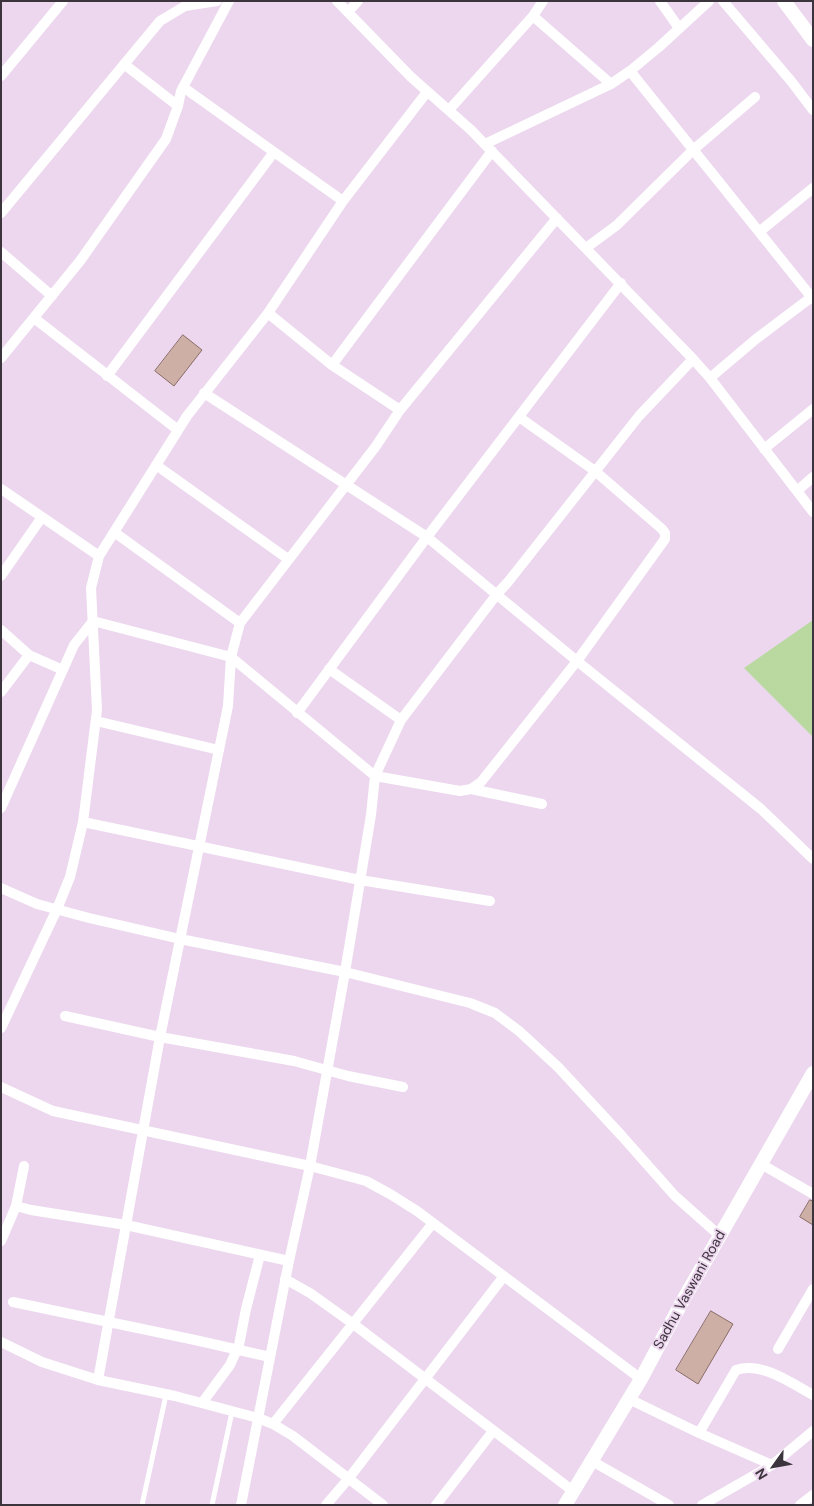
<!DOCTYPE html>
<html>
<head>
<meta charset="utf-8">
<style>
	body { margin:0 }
	#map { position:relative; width:814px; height:1506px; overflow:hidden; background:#ecd7ee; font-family:"DM Sans",sans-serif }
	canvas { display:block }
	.frame { position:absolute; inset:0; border:2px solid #3c343d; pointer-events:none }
	.north { position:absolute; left:749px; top:1441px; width:50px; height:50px; -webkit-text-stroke:4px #ecd7ee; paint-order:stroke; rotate:238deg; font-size:14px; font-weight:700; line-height:20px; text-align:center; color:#3c343d }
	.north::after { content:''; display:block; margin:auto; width:18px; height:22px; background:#3c343d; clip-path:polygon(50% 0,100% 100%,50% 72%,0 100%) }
</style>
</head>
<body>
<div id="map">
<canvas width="814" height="1506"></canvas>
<div class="frame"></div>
<div class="north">N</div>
</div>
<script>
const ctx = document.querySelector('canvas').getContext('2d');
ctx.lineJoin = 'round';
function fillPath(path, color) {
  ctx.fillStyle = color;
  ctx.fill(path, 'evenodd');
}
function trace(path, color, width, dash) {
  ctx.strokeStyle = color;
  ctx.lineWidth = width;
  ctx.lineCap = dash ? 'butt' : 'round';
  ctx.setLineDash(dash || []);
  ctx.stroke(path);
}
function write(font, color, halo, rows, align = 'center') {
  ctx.font = font + ' "DM Sans",sans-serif';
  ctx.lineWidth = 4;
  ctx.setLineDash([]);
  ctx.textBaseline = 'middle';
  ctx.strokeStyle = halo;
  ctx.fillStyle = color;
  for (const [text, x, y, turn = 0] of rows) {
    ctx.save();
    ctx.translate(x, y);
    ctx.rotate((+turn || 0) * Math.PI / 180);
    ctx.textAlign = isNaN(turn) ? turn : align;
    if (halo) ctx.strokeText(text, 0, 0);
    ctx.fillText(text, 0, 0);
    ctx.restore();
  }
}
fillPath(new Path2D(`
	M813,620V737L744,668Z`), '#bad9a0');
const building = new Path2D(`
	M183,335L202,350L174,386L155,371Z
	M810,1200L813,1201V1225L800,1217Z
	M711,1311L733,1324L698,1384L676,1370Z`);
fillPath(building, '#cdafa6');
trace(building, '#886c65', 1);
trace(new Path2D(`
	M142,1505L166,1395
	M212,1505L232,1412`), '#fff', 5);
trace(new Path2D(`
	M337,1L411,77L471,130L693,359L710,378L813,512
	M660,1L679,28
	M709,1L659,47L630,71L813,299
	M723,1L791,81L813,110
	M348,12L358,1
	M533,16L543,1
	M124,64L178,106
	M1,76L63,1
	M183,87L274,152
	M449,110L533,16L611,84
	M485,144L611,84L630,71
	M1,213L160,21L185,6L217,1
	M759,232L813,188
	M586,248L617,225L693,150L755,97
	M1,252L52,296
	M268,313L332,365L400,410
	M34,318L178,430
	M1,358L80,261L166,139L178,106L181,91L229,1
	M332,365L492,151
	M107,376L274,152L343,201
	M710,378L756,339L813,296
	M204,393L427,537L577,661L761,809L813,859
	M764,449L813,409
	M156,465L288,559
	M1,489L99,556
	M797,491L813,477
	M114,532L240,623
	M1,576L42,517
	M1,630L29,655L63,670
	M329,669L401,720
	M1,692L29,655
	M297,713L427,537L621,283
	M96,721L219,750
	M471,789L542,804
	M1,808L74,645L93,621L231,657L375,776L460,791L471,789L481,782L577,661L665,539V533L662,529L595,471L519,417
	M83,822L360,880L490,901
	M1,888L37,904L89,918L180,939L345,972L470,1003L495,1013L519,1031L558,1067L621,1135L675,1196L720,1236
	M65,1016L160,1037L294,1061L348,1076L403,1087
	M1,1028L57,909L70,877L83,822L97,710L91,588L99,556L187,416L268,313L343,201L427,92
	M1,1087L53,1111L310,1166L366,1181L390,1194L417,1211L641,1379
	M761,1164L813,1194
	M16,1206L24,1166
	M1,1241L16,1206L31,1210L126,1225L289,1261
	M285,1279L310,1293L352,1323L573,1491
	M13,1302L195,1340L270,1357
	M1,1342L42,1362L98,1380L175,1396L258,1418L273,1424L293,1436L383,1505
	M778,1349L813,1289
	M98,1380L160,1037L228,706L231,657L240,623L376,446L400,410L557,218
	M629,1399L699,1433L772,1465
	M202,1403L230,1365L239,1345L246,1309L260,1255
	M273,1424L433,1223
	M699,1433L736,1370C761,1361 791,1383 813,1395
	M592,1461L669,1505
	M241,1505L289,1261L310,1166L345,972L371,815L375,776L401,720L497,594L508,582L639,416L693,359
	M326,1505L349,1478L504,1276
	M436,1505L493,1431
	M702,1505L772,1465L813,1431
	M800,1505L813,1495`), '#fff', 10);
trace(new Path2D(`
	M784,1L813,40
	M565,1505L641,1379L682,1302L813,1073`), '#fff', 14);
write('14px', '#3c343d', '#ecd7ee', [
	["Sadhu Vaswani Road",690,1290,-61]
]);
</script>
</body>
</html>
